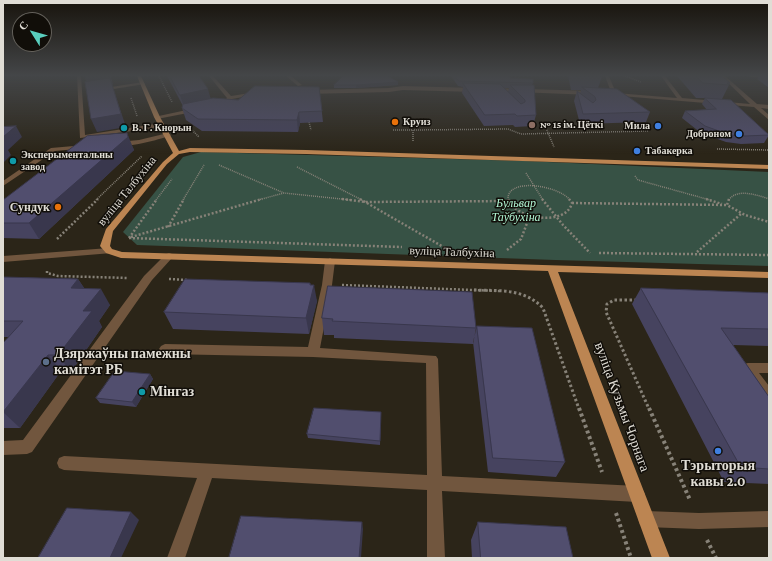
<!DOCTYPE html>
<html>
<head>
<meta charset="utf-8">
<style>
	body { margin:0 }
	#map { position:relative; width:772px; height:561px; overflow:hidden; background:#2b2518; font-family:"Crimson Pro",serif }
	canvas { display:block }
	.frame { position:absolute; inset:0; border:4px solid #e0ddd5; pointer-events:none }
	.north { position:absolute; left:12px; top:12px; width:40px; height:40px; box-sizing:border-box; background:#110e09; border:1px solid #64615b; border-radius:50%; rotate:307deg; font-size:11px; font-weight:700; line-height:16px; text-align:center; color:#e0ddd5 }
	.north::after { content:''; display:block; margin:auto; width:14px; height:18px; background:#59cebe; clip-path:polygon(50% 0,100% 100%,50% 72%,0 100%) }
</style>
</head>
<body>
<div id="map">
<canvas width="772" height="561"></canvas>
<div class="frame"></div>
<div class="north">С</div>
</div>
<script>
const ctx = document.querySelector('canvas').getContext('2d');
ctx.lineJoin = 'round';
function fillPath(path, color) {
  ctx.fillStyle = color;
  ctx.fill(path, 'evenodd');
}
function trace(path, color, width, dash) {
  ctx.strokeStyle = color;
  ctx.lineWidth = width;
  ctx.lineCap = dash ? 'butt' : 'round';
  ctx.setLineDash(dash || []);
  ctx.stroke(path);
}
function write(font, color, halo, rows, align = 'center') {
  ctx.font = font + ' "Crimson Pro",serif';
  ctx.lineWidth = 3;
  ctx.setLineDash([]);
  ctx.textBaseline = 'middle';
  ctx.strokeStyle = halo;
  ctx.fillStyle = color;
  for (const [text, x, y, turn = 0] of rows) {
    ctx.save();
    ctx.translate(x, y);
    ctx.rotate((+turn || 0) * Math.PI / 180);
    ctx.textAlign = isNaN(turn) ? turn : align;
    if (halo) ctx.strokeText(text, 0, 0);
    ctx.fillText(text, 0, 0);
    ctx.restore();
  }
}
fillPath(new Path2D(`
	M201,152L525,161L769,172V266L555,260L137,245L123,232L183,157Z`), '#375245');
trace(new Path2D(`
	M159,76L172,102
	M625,76L641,82
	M131,98L137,116
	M309,122L311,130
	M188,126L199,137
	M546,128L554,147
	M393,130H413
	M413,141V130L508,129L521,134L648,131
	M717,149L769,150
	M219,165L284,193L351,200
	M297,167L362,200
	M526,173L543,200
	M635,176L638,180L710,200
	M96,200L142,156
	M156,200L172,179
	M183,200L204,165
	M258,200L284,193
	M508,200C506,177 558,185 570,200
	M729,200C736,188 758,195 769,199`), '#878278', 1.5, [1, 1]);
trace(new Path2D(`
	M342,199L365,202L508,201
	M360,199L445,248
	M508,199C514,219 566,227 572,203L569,199
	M542,199L563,225L590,253
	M706,199L722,204
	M729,199L727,205L745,215L769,222
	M572,203L727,205
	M168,227L184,199
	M131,237L262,199
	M129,238L402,247
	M129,238L157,199
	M57,239L98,199
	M507,250L521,239L530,215
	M697,252L742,213
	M599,253L769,255
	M47,271V273L58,276L128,278
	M169,279L188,280
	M342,285L499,291`), '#878278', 2.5, [2, 2]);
trace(new Path2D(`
	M474,290C499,291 524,288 543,308L579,409
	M637,300H614L607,304L606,312L649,409`), '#878278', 3, [2.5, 2.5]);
trace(new Path2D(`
	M579,408L602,472
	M649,408L690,500
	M616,513L631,558
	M707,540L716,558`), '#878278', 4, [3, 3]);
fillPath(new Path2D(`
	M77,76H81L85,135L161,123L164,125L161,127L80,138Z
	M209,76H213L231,96L256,92L259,94L232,99L227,104H223L222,103L227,98Z
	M286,76H291L302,85L298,86Z
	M605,76H609L616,93L677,98L661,76H665L682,98L750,104L721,76H725L757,104L769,105V109L761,108L769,115V120L754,107L609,95L608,94L611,92Z
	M749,76H769V78L751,77Z
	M143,82L145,84L101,91L98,89Z
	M403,86L476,88L479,90L476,92L403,90L389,92L306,94L303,92L306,90L389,88Z
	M494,88L593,91L596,93L593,95L492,91V89Z
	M196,108L199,110L198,111L157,119L154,117Z
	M168,133L171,135L170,136C159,139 124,150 115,144L118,142L139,140Z
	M85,145L88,147L87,148L55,151L3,186V181L51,148Z
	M109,248L114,251L112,253L3,262V256Z
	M169,253L172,254L174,256L172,258L152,280L32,452L27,454L3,455V441L23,440L144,276L166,254Z
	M330,258L335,261L332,285L320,348L436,356L438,359L442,476L637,486L642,489L645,494L642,499L637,502L442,491L445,558H427V490L212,478L185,558H167L197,478L64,470L59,468L57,463L59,458L64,456L427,475L426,363L313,357L165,354L161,352L159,349L161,346L165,344L308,347L322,285L325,261Z
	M748,363H769V373H759L769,386V402L764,400L744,372L742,368L744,364Z
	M646,511L699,513L769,511V527L699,529L646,527L640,525L638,519L640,513Z`), '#71563e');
fillPath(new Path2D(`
	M137,76H141L160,117L179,151L190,148L306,150L769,165V169L306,154L190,152L179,154L167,164L113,231L110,246L112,249L122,252L769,272V278L558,272L670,558H652L548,271L121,258L106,253L100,246L106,229L163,162L173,153L154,117Z`), '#bc8552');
fillPath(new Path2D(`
	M167,76H199L211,99L238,100L319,87L323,122L300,123L298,132L202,131L186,120L182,108L183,106Z
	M451,76H510V78L533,83L532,85L536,115L533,126L515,127L513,125L484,126L462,93L463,87L458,86ZM504,88H509L508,92Z
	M568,76H601L602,77L598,88L650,112L646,122L580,124L574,101L577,91L580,94L581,90H571Z
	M677,76H722L730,83L722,99L769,135L764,143L741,144L726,142L701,133L682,118L685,111L707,110L702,104L705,98H696Z
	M759,76H769V88L757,79Z
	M398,82V85L356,88H334V85Z
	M132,146L134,150L39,239L3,238V200Z
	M3,277L78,279L84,288L110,305L99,321L102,327L71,372L61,371L20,428H3V343L9,337H3Z
	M310,283L317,301L309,334L173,329L164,312Z
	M328,286L476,328L473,344L334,338V335H324L322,318Z
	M641,288L769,293V346L733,345L769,397V484L724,482L632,304Z
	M477,326L565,462L556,477L488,472L473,342Z
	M150,374L153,379L136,407L100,403L96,398Z
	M381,412L380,445L308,438L307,434Z
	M478,522L573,558H472L471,540Z`), '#46435f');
fillPath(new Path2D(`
	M84,76H111L113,84L112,85L126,127L97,132L91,119L89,88Z
	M398,82V85L356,88V85Z
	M208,89L212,104L185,110L180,95Z
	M299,112L300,123L298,132L297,120Z
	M16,126L22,137L8,150L11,155L3,163V137Z
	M127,133L134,150L39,239L29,223Z
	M78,279L89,295L71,288Z
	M310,283L312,295L314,285L317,301L309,334L306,318Z
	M101,289L110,305L99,321L102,327L71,372L58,355L83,311Z
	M48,355L61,371L20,428L3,412Z
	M150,374L153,379L136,407L132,402Z
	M131,512L139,520L121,558H110Z
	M362,522L363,529L361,558H359Z`), '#39374d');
const building = new Path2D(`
	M170,76H199L208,89L180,95Z
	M343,76H388L398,82L356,85H334Z
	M455,76H510V78L533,79V83L459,81Z
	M575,76H601L602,77Z
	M696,76H722L730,83H727L729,85L703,83Z
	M110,78L121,114L91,119L85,82Z
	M463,83L500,84L521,104L525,102V100L510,85H534L536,115L517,116L515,114L485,115Z
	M255,86L319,87L322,111L299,112L297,120L198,119L182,108L183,104L213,98L238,100Z
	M582,87L617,89L650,112L583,114L577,91L593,103L596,100L595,97Z
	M705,98L731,100L769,135L745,136L730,135L705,126L685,111L716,109Z
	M16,126L3,137V127Z
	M127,133L128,137L29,223H3V200L87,136Z
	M3,277L78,279L71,288L101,289L83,311H92L58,355H48L3,412V343L23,321H3Z
	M185,279L310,283V285H314L306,318L164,312Z
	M328,286L472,292L476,328L332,321L333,319L322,318Z
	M641,288L769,293V329L721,328L769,397V469L741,467Z
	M477,326L532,328L565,462L493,458Z
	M115,371L150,374L132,402L96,398Z
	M314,408L381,412L380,441L307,434Z
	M67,508L131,512L110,558H38Z
	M241,516L362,522L359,558H229Z
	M478,522L566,527L573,558H481Z`);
fillPath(building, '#514e6e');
trace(building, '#39374d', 1);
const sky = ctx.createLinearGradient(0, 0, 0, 154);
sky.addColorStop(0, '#18140d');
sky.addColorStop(0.49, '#444648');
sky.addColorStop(1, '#44464800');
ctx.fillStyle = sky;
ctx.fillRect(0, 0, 772, 154);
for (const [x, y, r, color] of [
	[395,122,4,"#e8710a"],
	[532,125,4,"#8d6e63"],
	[658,126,4,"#3f7fe0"],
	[124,128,4,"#0f9aa8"],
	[739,134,4,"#3f7fe0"],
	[637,151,4,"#3f7fe0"],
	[13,161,4,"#0f9aa8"],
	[58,207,4,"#e8710a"],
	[46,362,4,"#5c6f8a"],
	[142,392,4,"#0f9aa8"],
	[718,451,4,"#3f7fe0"]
]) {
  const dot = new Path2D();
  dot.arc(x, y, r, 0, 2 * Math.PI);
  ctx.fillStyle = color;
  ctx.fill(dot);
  trace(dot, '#110e09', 1.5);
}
write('bold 10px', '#e0ddd5', '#110e09', [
	["Круиз",403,122],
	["№ 15 ім. Цёткі",540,125],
	["Мила",650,126,"right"],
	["В. Г. Кнорын",132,128],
	["Доброном",731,134,"right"],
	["Табакерка",645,151],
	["Эксперыментальны",21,155],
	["завод",21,167]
], 'left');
write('12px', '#e0ddd5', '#110e09', [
	["вуліца Талбухіна",127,191,-51],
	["вуліца Талбухіна",452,252,2]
]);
write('italic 12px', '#b0f5d3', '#110e09', [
	["Бульвар",516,203],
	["Таўбухіна",516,217]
]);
write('bold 12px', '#e0ddd5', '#110e09', [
	["Сундук",50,207]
], 'right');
write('bold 14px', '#e0ddd5', '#110e09', [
	["Дзяржаўны памежны",54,354],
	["камітэт РБ",54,370],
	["Мінгаз",150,392],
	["Тэрыторыя",718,466,"center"],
	["кавы 2.0",718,482,"center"]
], 'left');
write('14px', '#e0ddd5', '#110e09', [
	["вуліца Кузьмы Чорнага",622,407,70]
]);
</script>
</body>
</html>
